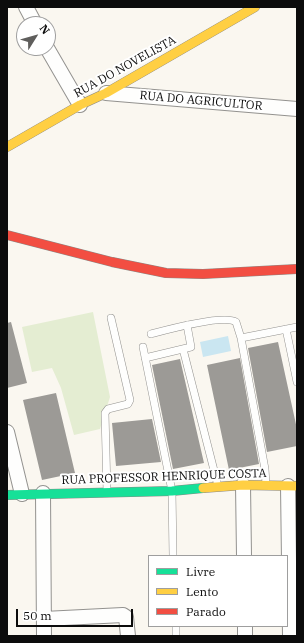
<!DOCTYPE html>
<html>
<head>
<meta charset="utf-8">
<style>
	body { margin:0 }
	#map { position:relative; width:304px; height:643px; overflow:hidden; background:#faf7f0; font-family:"IBM Plex Serif",serif }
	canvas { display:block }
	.frame { position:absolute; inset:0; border:8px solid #0c0c0c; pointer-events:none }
	.legend { position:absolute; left:148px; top:555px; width:140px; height:72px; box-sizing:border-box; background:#fff; border:1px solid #9e9e9e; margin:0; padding:5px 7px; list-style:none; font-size:12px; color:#0c0c0c }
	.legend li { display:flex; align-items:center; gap:8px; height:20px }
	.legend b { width:20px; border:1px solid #9e9e9e }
	.north { position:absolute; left:16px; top:16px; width:40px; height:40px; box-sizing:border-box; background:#fff; border:1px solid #9e9e9e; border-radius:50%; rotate:53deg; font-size:11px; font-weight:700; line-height:16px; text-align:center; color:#0c0c0c }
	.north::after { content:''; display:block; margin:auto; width:14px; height:18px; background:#5f5e5c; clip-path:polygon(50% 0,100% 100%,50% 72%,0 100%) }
	.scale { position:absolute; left:16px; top:609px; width:117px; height:18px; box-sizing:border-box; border:2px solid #0c0c0c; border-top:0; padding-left:5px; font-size:12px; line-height:14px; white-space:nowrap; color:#0c0c0c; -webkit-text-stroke:3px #fff; paint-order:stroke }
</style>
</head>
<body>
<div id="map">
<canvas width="304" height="643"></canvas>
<div class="frame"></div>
<ul class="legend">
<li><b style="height:5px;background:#16e098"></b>Livre</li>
<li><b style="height:5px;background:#ffcf43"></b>Lento</li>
<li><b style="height:5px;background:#f24e42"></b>Parado</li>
</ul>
<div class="north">N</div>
<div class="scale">50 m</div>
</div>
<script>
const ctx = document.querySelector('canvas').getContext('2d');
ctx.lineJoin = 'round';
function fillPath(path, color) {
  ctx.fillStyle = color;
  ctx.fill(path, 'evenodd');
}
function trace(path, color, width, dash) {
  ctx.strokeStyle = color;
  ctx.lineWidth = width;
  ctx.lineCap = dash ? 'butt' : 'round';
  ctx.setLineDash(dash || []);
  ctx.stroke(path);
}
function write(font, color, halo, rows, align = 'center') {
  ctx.font = font + ' "IBM Plex Serif",serif';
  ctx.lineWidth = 4;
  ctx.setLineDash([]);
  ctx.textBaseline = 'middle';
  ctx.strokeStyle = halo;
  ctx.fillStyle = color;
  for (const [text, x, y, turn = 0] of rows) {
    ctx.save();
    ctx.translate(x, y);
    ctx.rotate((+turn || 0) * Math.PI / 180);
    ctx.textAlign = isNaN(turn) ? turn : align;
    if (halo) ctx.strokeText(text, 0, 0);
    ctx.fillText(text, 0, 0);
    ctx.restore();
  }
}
fillPath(new Path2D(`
	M93,312L110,397L100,429L74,435L61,388L52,368L32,372L22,327Z`), '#e4edd2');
fillPath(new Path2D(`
	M228,336L231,351L203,357L200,342Z`), '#cae6f1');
fillPath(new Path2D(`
	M11,322L27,383L7,388V323Z
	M278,342L297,429V446L267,452L248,348Z
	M240,358L259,464L229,470L207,365Z
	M180,359L204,463L173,469L152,365Z
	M56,393L75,473L42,480L23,400Z
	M152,419L161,462L116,466L112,423Z`), '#9c9a96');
const lane = new Path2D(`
	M286,329L297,382
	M151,334C166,330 224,314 236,322L241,338
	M143,347L172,491L173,556
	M183,349L218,486
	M145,358L191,347L187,325
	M266,484L265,469L241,338L297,327
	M107,492L105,413L108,409L128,404L130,400L111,318
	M176,626V636`);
const street = new Path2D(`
	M26,7L35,24
	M47,48L80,105
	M106,93L297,109
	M7,432L22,494
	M243,485L244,556
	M288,486L290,636
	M43,493L44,636
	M44,619L123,615L126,617L128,636
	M245,626V636`);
const fast = new Path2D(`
	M7,495L172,491L203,488`);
const slow = new Path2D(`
	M7,147L80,105L106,93L255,7
	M203,488L243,485L297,486`);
const jam = new Path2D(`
	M7,235L112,262L166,273L203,274L297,269`);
trace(lane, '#93928f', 8);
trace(street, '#93928f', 16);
trace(fast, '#8a8885', 10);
trace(slow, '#8a8885', 10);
trace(jam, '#8a8885', 10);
trace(lane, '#fefefd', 7);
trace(street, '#fefefd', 14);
trace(fast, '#16e098', 9);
trace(slow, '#ffcf43', 9);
trace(jam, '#f24e42', 9);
write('12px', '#0c0c0c', '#fff', [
	["RUA DO NOVELISTA",125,67,-29],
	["RUA DO AGRICULTOR",201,101,5],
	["RUA PROFESSOR HENRIQUE COSTA",164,477,-2]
]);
</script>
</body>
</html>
